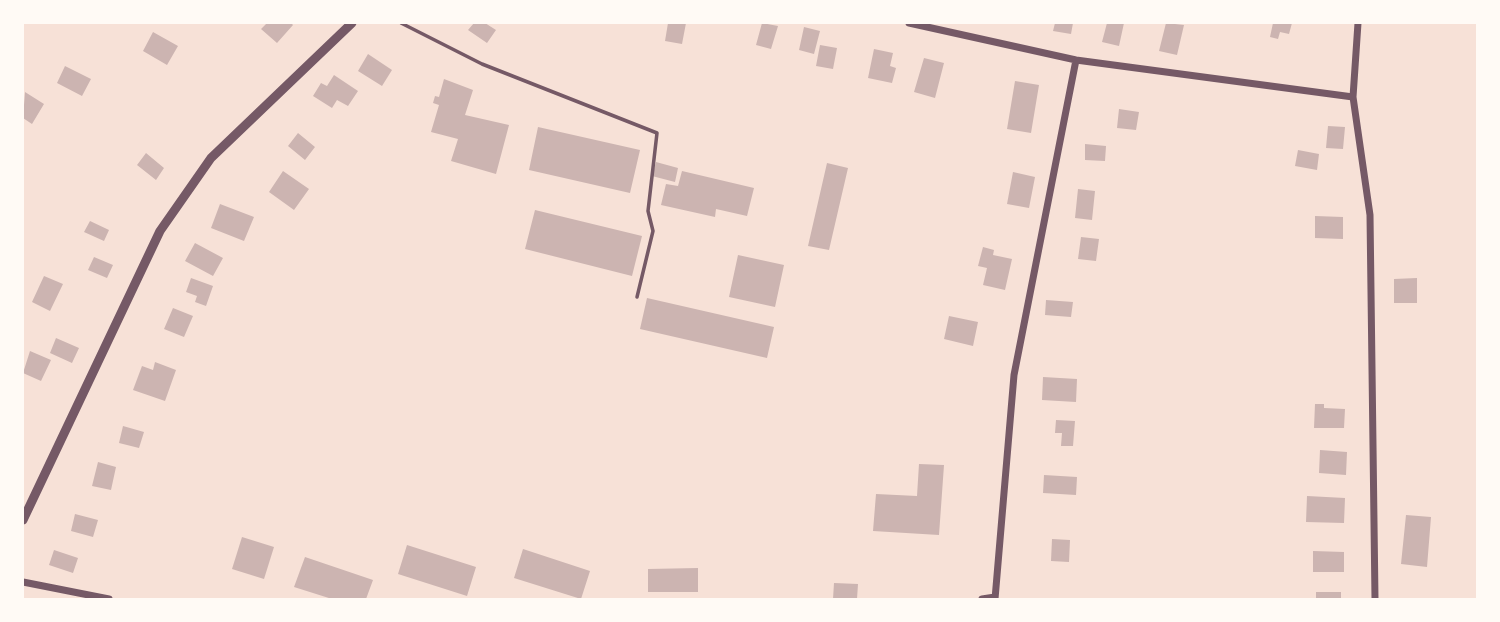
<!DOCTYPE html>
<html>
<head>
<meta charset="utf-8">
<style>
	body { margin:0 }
	#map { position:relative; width:1500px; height:622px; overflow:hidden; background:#f7e1d7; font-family:"Exo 2",sans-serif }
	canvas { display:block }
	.frame { position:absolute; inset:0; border:24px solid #fffaf5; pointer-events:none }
</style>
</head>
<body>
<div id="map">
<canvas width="1500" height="622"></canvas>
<div class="frame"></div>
</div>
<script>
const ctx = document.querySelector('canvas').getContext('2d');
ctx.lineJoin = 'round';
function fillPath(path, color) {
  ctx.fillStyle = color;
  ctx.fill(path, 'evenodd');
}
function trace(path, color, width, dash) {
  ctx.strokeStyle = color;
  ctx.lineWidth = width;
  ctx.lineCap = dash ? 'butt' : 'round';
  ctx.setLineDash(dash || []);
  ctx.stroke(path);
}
fillPath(new Path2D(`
	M267,23H291L293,25L277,43L261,29Z
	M474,23H485L496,30L487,43L468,30Z
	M668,23H686L682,44L665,41Z
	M762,23L778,26L771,49L756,45Z
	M1055,23H1073L1071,34L1053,31Z
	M1107,23H1124L1119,46L1102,42Z
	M1166,23L1184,25L1177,55L1159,51Z
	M1273,23H1292L1289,34L1280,32L1278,39L1270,37Z
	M804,27L820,31L814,54L799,50Z
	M153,32L178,46L167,65L143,51Z
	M820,45L837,48L833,69L816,66Z
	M874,49L893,53L890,66L896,68L892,83L868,78Z
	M368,54L392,70L382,86L358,71Z
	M924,58L944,63L935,98L914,92Z
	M65,66L91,79L82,96L57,83Z
	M334,75L358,91L348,106L337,100L332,108L313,96L321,83L327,86Z
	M444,79L473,90L465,115L509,125L496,174L451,161L458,139L431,132L439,105L433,103L435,96L439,97Z
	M1015,81L1039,85L1031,133L1007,129Z
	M25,92L44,104L32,124L23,118Z
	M1119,109L1139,112L1136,130L1117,128Z
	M1328,126L1345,127L1343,149L1326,148Z
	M538,127L640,150L630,193L529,170Z
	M298,133L315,147L305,160L288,146Z
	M1085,144L1106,146L1105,161L1085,160Z
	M1298,150L1319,154L1317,170L1295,166Z
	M146,153L164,168L156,180L137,165Z
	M656,162L678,168L675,182L652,176Z
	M827,163L848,168L829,250L808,246Z
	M283,171L309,189L294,210L269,192Z
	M682,171L754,188L747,216L716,209L715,217L661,205L666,184L678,186Z
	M1013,172L1035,177L1029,208L1007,204Z
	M1078,189L1095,191L1092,220L1075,218Z
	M220,204L254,217L244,241L211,228Z
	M535,210L642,236L632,276L525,249Z
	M1315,216L1343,217V239L1315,238Z
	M90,221L109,230L104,241L84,232Z
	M1081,237L1099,239L1096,261L1078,259Z
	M195,243L223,258L213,276L185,261Z
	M983,247L994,250L993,255L1012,259L1005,290L983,285L987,268L978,266Z
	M738,255L784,265L775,307L729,297Z
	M94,257L113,265L107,278L88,270Z
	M44,276L63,284L50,311L32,302Z
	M191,278L213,286L206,306L195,302L197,296L186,292Z
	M1417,278V303H1394V279Z
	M647,298L774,327L767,358L640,329Z
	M1046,300L1073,302L1071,317L1045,315Z
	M173,308L193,316L184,337L164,329Z
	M949,316L978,322L973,346L944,339Z
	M56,338L79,348L72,363L50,353Z
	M30,351L51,360L41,381L23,373Z
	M155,362L176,370L165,401L133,390L142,366L153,370Z
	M1043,377L1077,379L1076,402L1042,400Z
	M1315,404H1324V408L1345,409L1344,428H1314Z
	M1056,420L1075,421L1073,446H1061L1062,433H1055Z
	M123,426L144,432L139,448L119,443Z
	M1320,450L1347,452L1346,475L1319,473Z
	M98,462L116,467L111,490L92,486Z
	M919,464L944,465L939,535L873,531L876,494L917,496Z
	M1044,475L1077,477L1076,495L1043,493Z
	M1307,496L1345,498L1344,523L1306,522Z
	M75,514L98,520L93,537L71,531Z
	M1406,515L1431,517L1427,567L1401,564Z
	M242,537L274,547L264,579L232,569Z
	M1052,539L1070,540L1069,562L1051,561Z
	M407,545L476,567L467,596L398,574Z
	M523,549L590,571L581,599L514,578Z
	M54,550L78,558L73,573L49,565Z
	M1313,551L1344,552V572H1313Z
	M305,557L373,580L366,599H332L294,587Z
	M698,568V592H648V569Z
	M834,583L858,584L857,599H833Z
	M1316,592H1341V599H1316Z`), '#ccb4b1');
trace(new Path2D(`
	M401,23L482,64L657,133L648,211L653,231L637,297`), '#755966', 3.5);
trace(new Path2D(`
	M909,23L1076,60L1353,97
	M1358,23L1353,97L1370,215L1375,599
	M23,582L109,599
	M982,599L995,597
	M995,599L1014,375L1076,60`), '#755966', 7);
trace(new Path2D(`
	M23,520L160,231L211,158L352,23`), '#755966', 9);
</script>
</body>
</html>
